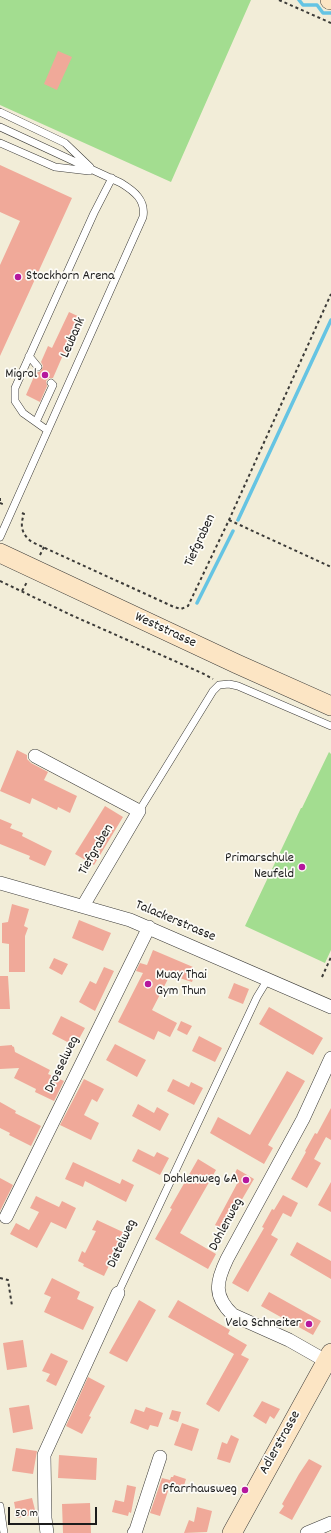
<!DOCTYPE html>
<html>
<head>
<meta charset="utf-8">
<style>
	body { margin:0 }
	#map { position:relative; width:331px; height:1533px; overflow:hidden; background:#f2edd8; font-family:Dekko,sans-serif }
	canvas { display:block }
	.scale { position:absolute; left:8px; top:1507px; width:89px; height:18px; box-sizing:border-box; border:2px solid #1c1c1c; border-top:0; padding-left:5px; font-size:12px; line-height:14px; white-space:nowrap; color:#1c1c1c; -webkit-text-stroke:3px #fdfcf7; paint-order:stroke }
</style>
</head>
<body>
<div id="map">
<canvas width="331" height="1533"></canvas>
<div class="scale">50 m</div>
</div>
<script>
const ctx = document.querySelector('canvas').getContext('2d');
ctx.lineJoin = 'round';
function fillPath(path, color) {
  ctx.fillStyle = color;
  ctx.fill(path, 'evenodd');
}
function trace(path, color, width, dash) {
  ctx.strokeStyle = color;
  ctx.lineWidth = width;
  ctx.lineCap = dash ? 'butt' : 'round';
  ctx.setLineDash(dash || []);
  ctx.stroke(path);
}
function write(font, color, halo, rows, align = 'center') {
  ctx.font = font + ' Dekko,sans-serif';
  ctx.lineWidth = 3.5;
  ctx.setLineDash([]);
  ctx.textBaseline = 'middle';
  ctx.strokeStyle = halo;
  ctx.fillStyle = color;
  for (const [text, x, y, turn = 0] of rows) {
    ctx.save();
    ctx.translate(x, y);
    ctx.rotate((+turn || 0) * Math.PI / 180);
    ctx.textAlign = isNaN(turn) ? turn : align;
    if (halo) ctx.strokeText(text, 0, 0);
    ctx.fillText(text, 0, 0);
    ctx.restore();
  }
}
fillPath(new Path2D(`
	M0,0H251L171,182L0,105Z
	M329,752L331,754V950L325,963L245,926L301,808H302Z`), '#a3dd90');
trace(new Path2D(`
	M299,0L303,5H317L323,13H331
	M238,520L331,320
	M197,603L233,531`), '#65c4e3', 3.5);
fillPath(new Path2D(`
	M58,51L72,57L57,90L44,84Z
	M0,165L72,198L0,356V265L20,221L0,212Z
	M69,312L84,319L67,357L63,355L53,378H49L46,381L47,386L40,402L26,395L36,372H39L42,369L43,366L41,362L48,346L52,348Z
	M17,750L27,755V759L31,763L48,772L44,780L77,796L70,813L58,807L57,810L32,798L30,804L0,791Z
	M105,806L123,817L94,865L75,854Z
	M0,819L12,824L10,828L23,833L22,836L52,851L45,866L29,859L30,856L0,844Z
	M12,904L29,909L24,926L28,928L25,936V972H9V944L2,943V923L8,922Z
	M79,920L111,933L103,951L72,938Z
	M153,950L193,967L192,969L196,971L192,982L170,975L152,1010L177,1023L170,1037L158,1031L154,1040L118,1022L143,973L136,971L140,963L147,965Z
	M54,958L68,964L62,975L49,968Z
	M104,967L114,971L95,1011L79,1002L90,981L96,984Z
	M0,976H8L10,1009H0Z
	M234,983L249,989L243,1004L228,998Z
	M269,1007L323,1038L313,1055L259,1024Z
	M61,1016L85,1028L75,1046L52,1034Z
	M181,1021L192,1026L187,1035L177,1030Z
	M199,1036L222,1048L215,1062L192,1051Z
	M115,1044L146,1060L137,1077L106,1060Z
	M12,1045V1046L14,1047L15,1052L50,1070L48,1074L64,1081L54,1101L35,1092L36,1089L14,1078L19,1068L0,1069V1046Z
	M287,1071L305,1081L268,1145L273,1148L264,1164L210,1133L218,1117L250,1135Z
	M84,1079L104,1089L97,1102L92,1099L84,1115L99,1123L91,1140L60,1125Z
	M173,1079L189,1087L191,1082L203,1088L194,1105L167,1091Z
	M0,1102L16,1111L15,1113L41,1126L31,1146L9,1135L10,1133L0,1128Z
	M138,1104L154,1113L157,1107L169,1114L160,1131L132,1116Z
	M331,1108V1140L326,1137L314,1159L321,1163L307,1188L291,1179L306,1152L305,1151L315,1133L317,1134Z
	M138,1149L154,1157L157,1152L169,1158L160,1175L132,1161Z
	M198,1159L216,1170L180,1233L216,1254L208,1269L155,1239L172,1209L170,1208Z
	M73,1162L120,1184L122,1179L134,1185L126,1202L85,1181L83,1187L65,1179Z
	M237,1169L254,1179L224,1230L215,1225L238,1182L232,1179Z
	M0,1178L13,1185L0,1211Z
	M331,1182V1212L318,1205Z
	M283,1195L298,1203L291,1217L283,1213L271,1235L278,1239L248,1292L232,1283L264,1228L262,1227L272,1209L274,1210Z
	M36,1196L59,1207L62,1201L76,1208L66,1229L51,1222L37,1248L10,1234L16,1223L29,1230L39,1212L30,1208Z
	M97,1220L125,1233L104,1276L83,1266L84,1264L78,1261L82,1251L85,1253L96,1231L92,1230Z
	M297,1242L331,1261V1279L290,1255Z
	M52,1278L80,1292L77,1299L94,1307L83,1330L44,1312L51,1297L44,1294Z
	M269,1292L321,1321L313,1335L261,1306Z
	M139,1300L156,1310L127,1362L109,1353Z
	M178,1300L230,1330L228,1334L247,1345L241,1355L249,1359L219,1412L206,1404L234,1354L168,1317Z
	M23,1340L27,1367L7,1370L3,1343Z
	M51,1353L68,1361L56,1386L46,1381L50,1374L42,1371Z
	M88,1377L105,1386L89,1416L91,1417L82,1434L66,1426Z
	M262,1401L280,1409L274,1419L270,1416L266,1424L253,1416Z
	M29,1405L33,1429L13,1433L9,1408Z
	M146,1407L163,1413L158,1427L150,1425L148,1430L130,1423L135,1409L144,1412Z
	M172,1410L181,1412L178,1422L169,1419Z
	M182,1423L199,1429L192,1451L174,1445Z
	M231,1435L239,1439L230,1463L217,1459L222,1442L227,1444Z
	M16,1448L37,1451L33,1474L12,1471Z
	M59,1455L97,1458L96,1480L58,1478Z
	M309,1459L322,1466L292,1520L279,1513L284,1506L282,1504L299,1474Z
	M174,1475L186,1479L182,1492L169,1488L160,1516L150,1513L162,1478L170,1480L171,1477H173Z
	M127,1485L136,1487L131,1513L129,1512L128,1516L112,1512L115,1500L124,1502Z
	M32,1498L36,1514L17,1518L14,1502Z
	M90,1503L91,1533H63L62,1504Z
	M197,1507L212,1511L207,1532L184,1533L189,1520L194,1522Z`), '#f0a999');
const lane = new Path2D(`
	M0,112L65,143L90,167
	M0,127L121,183C134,191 146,200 143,217L0,537
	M0,143L55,167L89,171
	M29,356L38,367
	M36,422L53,385L51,383
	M47,430L23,413L15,401V388L94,213L112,178
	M139,811L213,691L219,685L229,684L238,686L331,726
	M118,1293L257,997L268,979
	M0,1506L4,1533`);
const street = new Path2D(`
	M35,756L139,811L83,906
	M0,883L130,920L331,1007
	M6,1217L149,927
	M326,1361L289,1340L233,1315C213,1296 216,1282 227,1259L303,1119L331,1058
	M47,1533L45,1518L44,1455L118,1293
	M134,1533L136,1530L160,1457
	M307,1533L331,1523`);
const secondary = new Path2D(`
	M330,0H331
	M0,553L237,664L331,706
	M232,1533L331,1353`);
trace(lane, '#3c3b38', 8);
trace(street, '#3c3b38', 14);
trace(secondary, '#3c3b38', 20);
trace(new Path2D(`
	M279,0L331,23
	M0,498V501
	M0,503L5,505
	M22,513L24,514C20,525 21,534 32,542L174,607L181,609L188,606L229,520L331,294
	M229,520L331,567
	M40,555L44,547
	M0,581L71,615L204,674L213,679
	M22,591L27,582
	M322,977L331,957
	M0,1278L8,1280L12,1306`), '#3c3b38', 2, [3, 3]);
trace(lane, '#fff', 7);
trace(street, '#fff', 13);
trace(secondary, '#fce5c4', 19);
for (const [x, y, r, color] of [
	[18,277,4,"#b5179e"],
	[45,375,4,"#b5179e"],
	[302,867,4,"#b5179e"],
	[148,984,4,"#b5179e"],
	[246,1180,4,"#b5179e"],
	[309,1324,4,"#b5179e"],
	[245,1490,4,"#b5179e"]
]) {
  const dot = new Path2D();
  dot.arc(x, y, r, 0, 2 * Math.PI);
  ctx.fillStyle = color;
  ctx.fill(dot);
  trace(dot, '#fdfcf7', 1.5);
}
write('14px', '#1c1c1c', '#fdfcf7', [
	["Stockhorn Arena",26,277,"left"],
	["Migrol",37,375],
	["Primarschule",294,859],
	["Neufeld",294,875],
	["Muay Thai",156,976,"left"],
	["Gym Thun",156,992,"left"],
	["Dohlenweg 6A",238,1180],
	["Velo Schneiter",301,1324],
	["Pfarrhausweg",237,1490]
], 'right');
write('14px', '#1c1c1c', '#fdfcf7', [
	["Leubank",74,338,-66],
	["Tiefgraben",201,541,-65],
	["Weststrasse",165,631,25],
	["Tiefgraben",97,850,-60],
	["Talackerstrasse",175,922,23],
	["Drosselweg",63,1065,-64],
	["Dohlenweg",227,1225,-62],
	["Distelweg",123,1244,-65],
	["Adlerstrasse",281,1443,-61]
]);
</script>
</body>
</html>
